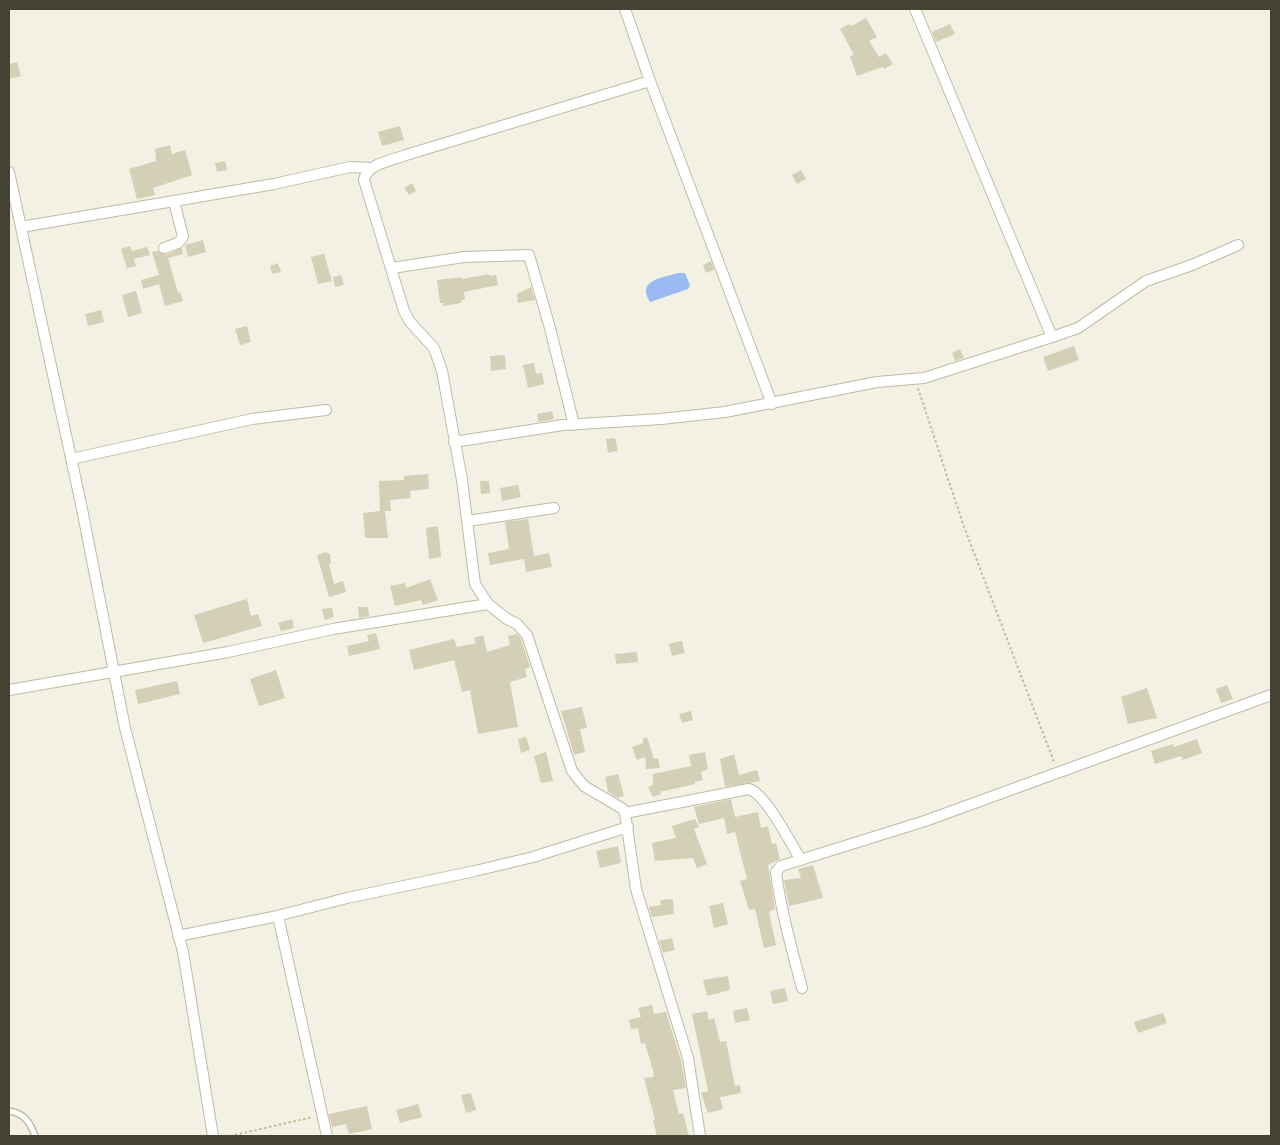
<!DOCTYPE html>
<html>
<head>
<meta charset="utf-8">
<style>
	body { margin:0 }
	#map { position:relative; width:1280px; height:1145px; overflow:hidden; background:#f2f1e3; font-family:"Archivo Narrow",sans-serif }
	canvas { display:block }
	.frame { position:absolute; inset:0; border:10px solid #444233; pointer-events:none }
</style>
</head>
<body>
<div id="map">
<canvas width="1280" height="1145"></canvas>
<div class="frame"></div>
</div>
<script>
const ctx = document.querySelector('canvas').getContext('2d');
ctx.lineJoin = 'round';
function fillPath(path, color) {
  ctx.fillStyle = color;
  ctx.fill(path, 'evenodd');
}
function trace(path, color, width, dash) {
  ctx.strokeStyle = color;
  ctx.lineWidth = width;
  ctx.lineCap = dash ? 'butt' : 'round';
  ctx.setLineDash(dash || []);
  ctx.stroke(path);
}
fillPath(new Path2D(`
	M678,273H685L690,285L688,289L650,302C636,280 662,278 678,273Z`), '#9bbaf3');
fillPath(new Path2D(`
	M866,18L877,37L869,41L879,57L886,53L893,64L884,69L883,67L857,76L850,56L854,55L840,29L849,24L851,26Z
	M950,24L955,34L936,42L932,32Z
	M17,62L21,76L9,79V64Z
	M400,126L404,140L382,146L378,132Z
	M170,145L172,154L185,150L192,175L153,188L155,195L137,199L129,169L156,161L155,149Z
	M225,161L227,170L217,172L215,163Z
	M801,170L806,179L797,184L792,175Z
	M412,183L416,191L409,195L404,188Z
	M203,240L206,252L188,257L185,245Z
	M130,246L132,251L147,247L150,255L134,259L136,266L127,268L121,249Z
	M182,248L183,254L168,258L178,293L180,292L183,301L165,306L159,284L143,289L141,280L159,275L152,252L158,251L166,255Z
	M324,254L332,281L318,284L311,257Z
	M711,261L714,270L706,273L703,265Z
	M278,263L281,272L272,274L270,266Z
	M489,274V276L496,275L498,285L464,292L465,300H461V303L443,306V303H440L437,280L462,277V279Z
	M341,275L344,285L335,287L333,277Z
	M531,287L535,300L518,303L517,294Z
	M136,291L142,313L128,317L122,295Z
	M101,310L104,322L88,326L85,314Z
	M247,326L251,342L240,345L235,329Z
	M1074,346L1079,360L1048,371L1043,357Z
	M960,349L964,358L955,361L952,353Z
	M505,355L506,369L491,371L490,356Z
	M534,363L536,374L542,373L544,384L528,388L523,365Z
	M552,411L554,419L538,422L537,414Z
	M615,438L618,451L608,453L606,439Z
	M428,474L429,489L410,491L411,498L390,500L391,511H385L388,538H365L363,513L380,511L379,481L404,480V476Z
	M480,481H489L490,493L481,494Z
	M518,485L521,497L502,501L500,488Z
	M528,519L534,556L549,553L552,567L526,572L524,559L490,565L488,553L509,549L505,522Z
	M438,526L441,557L429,559L426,528Z
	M326,552L330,554L331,563L329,564L334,584L343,581L346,592L329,597L317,555Z
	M430,579L438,600L423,605L421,600L395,606L390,586L405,583L406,588Z
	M247,599L251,616L258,614L262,626L203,643L194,615Z
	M358,607H368L369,616L359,618Z
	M332,608L334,617L325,620L322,609Z
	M292,619L294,628L281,631L278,623Z
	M376,633L380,649L349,656L347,646L369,641L367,635Z
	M517,634L521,639L530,667L525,669L527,677L510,682L518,727L478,734L470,690L462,692L454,660L414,670L409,650L454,639L457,647L476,643L474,638L483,635L487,652L510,645L508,636Z
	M682,641L685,653L672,656L669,644Z
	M637,652L638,662L616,664L615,654Z
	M276,670L285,698L259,706L250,679Z
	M177,681L180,694L138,704L135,690Z
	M1227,685L1233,699L1221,703L1216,689Z
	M1147,688L1157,718L1128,724L1121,697Z
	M582,707L587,728L580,729L585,752L574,755L561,711Z
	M691,711L693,720L682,723L679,714Z
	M526,737L530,750L521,753L518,739Z
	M647,737L654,759L658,758L660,768L646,769L645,757L637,760L632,747L643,743V738Z
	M1197,739L1202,753L1183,760L1181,756L1155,764L1151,751L1173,744L1174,747Z
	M546,752L553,781L541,783L534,756Z
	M705,752L708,769L701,772L703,780L695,782V784L660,792L661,794L653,797L648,787L653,785V774L691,766L689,755Z
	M734,754L739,775L757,770L760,781L725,787L720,759Z
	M618,774L624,796L618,798L608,792L605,777Z
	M731,799L735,817L758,812L761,828L768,826L772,844L776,843L780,859L768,865L775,909L769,912L776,945L764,948L755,909L749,910L740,881L747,879L735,832L727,834L724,818L699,824L694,807Z
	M695,819L699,827L694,829L707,864L697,868L693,858L655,861L652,843L676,838L672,826Z
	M618,846L621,863L600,868L596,851Z
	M813,865L823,898L789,906L784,880L801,878L798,869Z
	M673,899L674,914L652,917L649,907L661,905L660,900Z
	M723,903L728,924L714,928L709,906Z
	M672,938L675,950L663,953L659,941Z
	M728,976L730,990L707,996L703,980Z
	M785,988L788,1001L773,1004L770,991Z
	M652,1005L654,1014L666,1012L681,1060L686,1088L673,1090L679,1114L683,1113L689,1136H657L653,1120H655L644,1078L653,1077L654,1074L645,1043L641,1044L638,1028L631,1029L629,1020L641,1017L638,1008Z
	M747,1008L750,1020L735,1023L733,1011Z
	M707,1011L709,1020L714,1018L720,1042L726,1041L735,1086L740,1085L741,1093L720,1097L723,1109L708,1113L701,1093L708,1091L692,1014Z
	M1163,1013L1167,1023L1138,1033L1134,1022Z
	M471,1093L476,1110L466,1113L461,1095Z
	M418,1104L422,1117L400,1123L396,1110Z
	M367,1106L372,1129L349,1134L346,1124L332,1127L329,1114Z`), '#d4d0b8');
const lane = new Path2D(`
	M9,1111C24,1113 30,1122 35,1136`);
const street = new Path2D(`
	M625,9L650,81L772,404
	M650,81L406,155C393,160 366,164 364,180L404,311L410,322L434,348L442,371L462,480L475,584L488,604L507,619L517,624L527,635L572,771L584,786L623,809L625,813L636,889L688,1058L700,1136
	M9,172L81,504L125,728L183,952L213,1136
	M21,227L274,184L350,167L372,168
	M164,248L178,243L183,237L174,201
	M392,268L464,257L529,255L550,328L574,425
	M1052,337L1078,328L1146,281L1192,265L1238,245
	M454,442L563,425L661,419L725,412L877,382L924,378L1052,337L915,9
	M71,459L252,419L326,410
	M468,521L554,508
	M9,690L228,652L333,629L488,604
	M625,813L749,789C766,794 791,844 801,860
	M278,916L327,1136
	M178,936L273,917L347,898L475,871L533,857L628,827
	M802,988C792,949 781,912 776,872L781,866L925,821L1271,695`);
trace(lane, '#bebca5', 8);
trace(street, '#bebca5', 12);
trace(new Path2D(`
	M918,388L963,524L1054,762
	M230,1136L313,1117`), '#c1bc96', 2, [2.5, 2.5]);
trace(lane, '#fff', 5);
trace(street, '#fff', 10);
</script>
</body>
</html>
